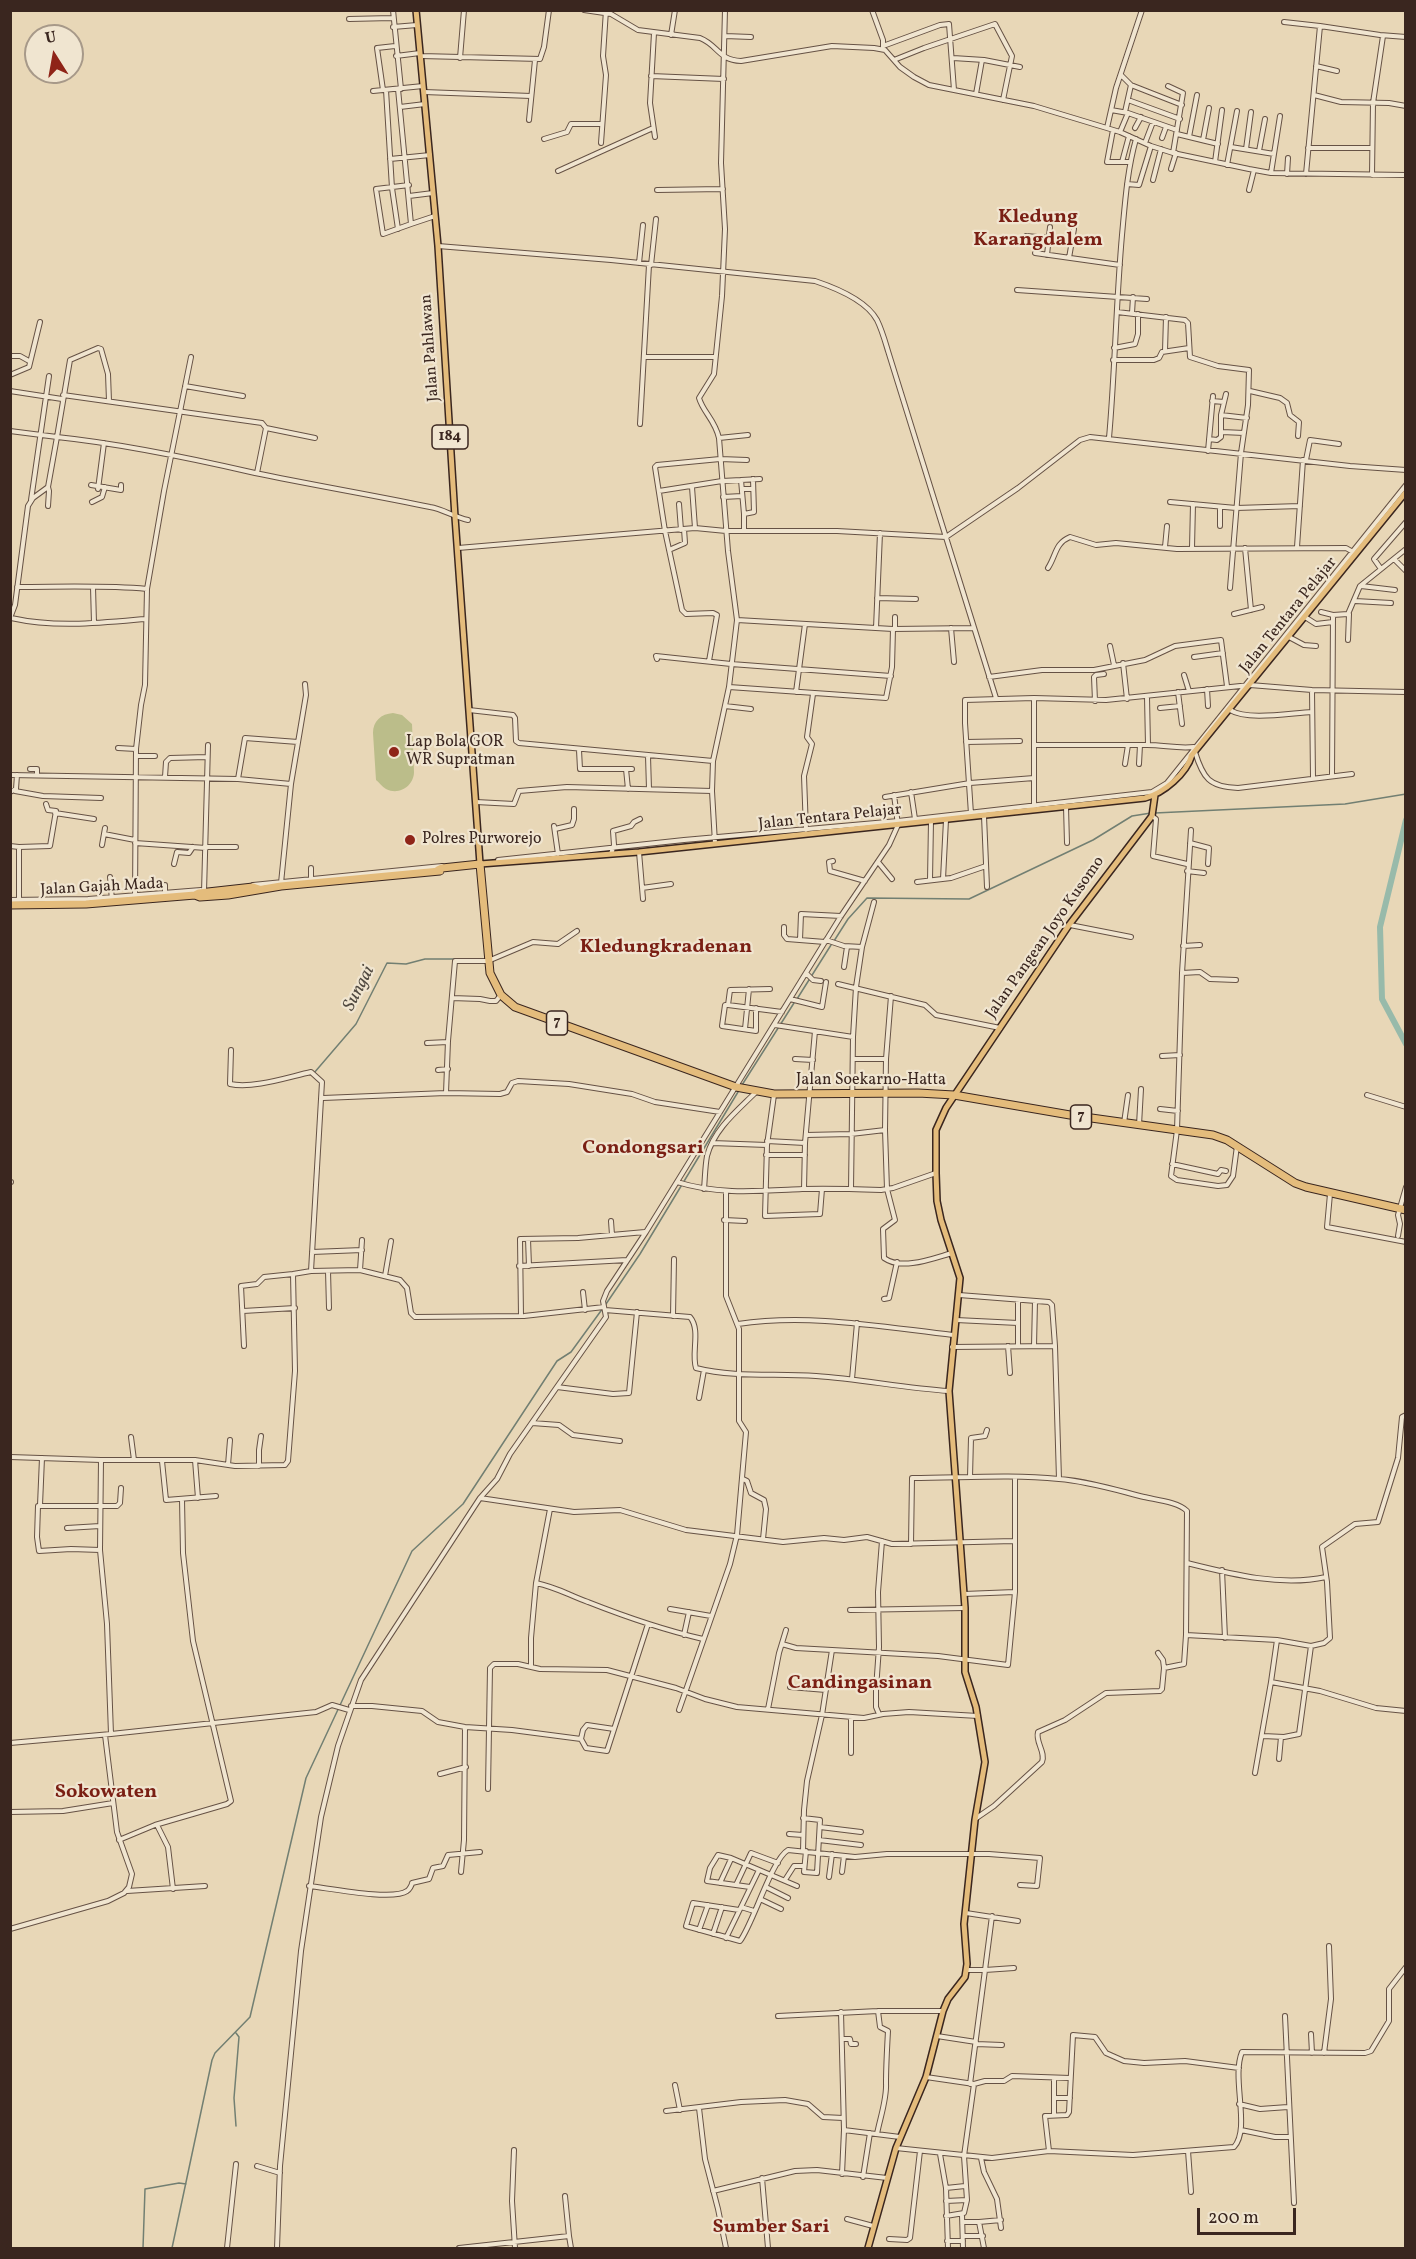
<!DOCTYPE html>
<html>
<head>
<meta charset="utf-8">
<style>
	body { margin:0 }
	#map { position:relative; width:1416px; height:2259px; overflow:hidden; background:#e8d7b7; font-family:Vollkorn,serif }
	canvas { display:block }
	.frame { position:absolute; inset:0; border:12px solid #3a261f; pointer-events:none }
	.north { position:absolute; left:24px; top:24px; width:60px; height:60px; box-sizing:border-box; background:#f0e5d0; border:2px solid #a79989; border-radius:50%; rotate:349deg; font-size:16px; font-weight:700; line-height:24px; text-align:center; color:#3a261f }
	.north::after { content:''; display:block; margin:auto; width:21px; height:27px; background:#8f2418; clip-path:polygon(50% 0,100% 100%,50% 72%,0 100%) }
	.scale { position:absolute; left:1197px; top:2208px; width:99px; height:27px; box-sizing:border-box; border:3px solid #3a261f; border-top:0; padding-left:8px; font-size:18px; line-height:21px; white-space:nowrap; color:#3a261f; -webkit-text-stroke:4px #f0e5d0; paint-order:stroke }
</style>
</head>
<body>
<div id="map">
<canvas width="1416" height="2259"></canvas>
<div class="frame"></div>
<div class="north">U</div>
<div class="scale">200 m</div>
</div>
<script>
const ctx = document.querySelector('canvas').getContext('2d');
ctx.lineJoin = 'round';
function fillPath(path, color) {
  ctx.fillStyle = color;
  ctx.fill(path, 'evenodd');
}
function trace(path, color, width, dash) {
  ctx.strokeStyle = color;
  ctx.lineWidth = width;
  ctx.lineCap = dash ? 'butt' : 'round';
  ctx.setLineDash(dash || []);
  ctx.stroke(path);
}
function write(font, color, halo, rows, align = 'center') {
  ctx.font = font + ' Vollkorn,serif';
  ctx.lineWidth = 4.5;
  ctx.setLineDash([]);
  ctx.textBaseline = 'middle';
  ctx.strokeStyle = halo;
  ctx.fillStyle = color;
  for (const [text, x, y, turn = 0] of rows) {
    ctx.save();
    ctx.translate(x, y);
    ctx.rotate((+turn || 0) * Math.PI / 180);
    ctx.textAlign = isNaN(turn) ? turn : align;
    if (halo) ctx.strokeText(text, 0, 0);
    ctx.fillText(text, 0, 0);
    ctx.restore();
  }
}
fillPath(new Path2D(`
	M393,713L402,715L412,724L414,772C414,785 400,796 386,789C382,787 379,782 376,780L373,733C373,721 381,714 393,713Z`), '#bbbd8a');
trace(new Path2D(`
	M1155,813L1345,804L1406,794
	M834,941L848,919L867,898L969,899L1093,840L1132,816L1151,813
	M797,999L831,945
	M314,1073L356,1024L387,963L406,964L425,959H485
	M742,1085L794,1003
	M606,1304L640,1254L738,1092
	M236,2033L239,2037L234,2098L236,2126
	M143,2248L145,2189L179,2183L186,2184
	M172,2248L212,2060L215,2053L250,2017L306,1778L412,1551L463,1504L557,1361L571,1352L603,1308`), '#727f72', 1.5);
trace(new Path2D(`
	M1406,820L1380,927L1382,999L1406,1044`), '#98baaa', 6);
const minor = new Path2D(`
	M393,10L401,89
	M584,10L611,14L638,30L700,38C718,45 718,60 741,61L832,46L874,48L885,50L900,67L914,77L929,85L1034,106L1120,132L1151,146L1173,153L1249,169L1271,173L1406,175
	M872,10L883,40V47
	M349,19L392,18
	M1284,22L1320,26
	M393,27L417,25
	M654,33L650,103L655,137
	M671,35L675,10
	M725,36L751,37
	M883,46L940,25L949,24L954,90
	M396,56L420,53
	M421,56L540,59L544,47L549,10
	M460,58L464,10
	M953,58L984,60L1020,67
	M894,60L924,48L995,24L1012,56L1003,100
	M1316,66L1337,71
	M1121,75L1131,85L1182,105
	M651,76L724,79
	M1168,86L1183,93L1173,153
	M398,89L411,224L435,216
	M383,90L377,48L395,46
	M386,90L392,188L398,229
	M373,91L423,86
	M424,92L531,96
	M976,94L982,60
	M1314,95L1341,102L1389,103L1406,106
	M1128,100L1180,119
	M400,107L425,104
	M1111,110L1128,113L1177,130
	M1125,112L1131,85
	M529,120L535,60
	M1107,128L1116,88L1142,10
	M1135,128L1141,117
	M1113,130L1107,162H1130
	M1120,132L1128,113
	M1177,134L1218,144
	M1189,137L1197,95
	M1162,138L1166,127
	M544,139L567,132L571,124H602
	M1203,140L1209,108
	M601,143L606,75L603,56L606,10
	M1145,143L1153,122
	M1231,147L1274,154
	M1308,148H1372
	M1246,149L1251,112
	M1259,151L1265,119
	M390,159L430,155
	M1122,162L1129,136
	M1215,162L1222,110
	M1227,165L1237,111
	M1171,169L1176,153
	M558,171L653,128
	M1271,173L1280,116
	M1287,174L1288,158
	M1306,174L1320,26L1380,35L1406,37
	M1372,175L1373,103L1383,36
	M1153,180L1161,149
	M1127,184L1139,185L1151,146
	M409,185L376,189L383,234L411,224
	M657,190L723,189
	M1249,190L1254,170
	M409,196L433,193
	M1026,236L1049,238
	M438,246L611,260L815,281C836,288 866,300 877,320C882,330 885,341 888,351L996,698
	M1035,253L1120,265
	M1047,255L1050,227
	M1069,258L1074,229
	M639,263L643,225
	M651,265L656,219
	M1017,290L1147,299
	M1117,312L1185,320L1188,323L1190,357L1218,366L1249,370L1248,405L1241,453L1230,588
	M1132,313L1133,297
	M1114,348L1135,344L1138,334V314
	M1165,351L1166,317
	M10,356H20L29,361
	M644,357H715
	M1113,360H1154L1159,358L1162,352L1189,348
	M10,375L29,367L40,322
	M185,386L243,396
	M10,391L62,399
	M1250,391L1280,398L1287,403L1290,415L1299,422L1298,436
	M63,395L262,423L266,428L257,473
	M1212,401L1224,402
	M1221,415L1247,418
	M640,424L649,265
	M266,428L315,438
	M10,431L57,437L70,360L98,348L101,349L108,374L109,401
	M1222,432L1244,433
	M719,438L748,435
	M1109,438C1115,371 1116,303 1122,235C1125,203 1127,171 1136,139
	M1209,439L1217,440L1221,437V415L1226,394
	M1208,451L1213,396
	M1306,460L1310,440L1339,444
	M741,480L744,514
	M91,485L121,490V485
	M692,487L695,528
	M98,489L104,443
	M742,489H753
	M659,491L722,481L760,479
	M723,497L742,496
	M31,500L49,376
	M92,502L102,497L105,487
	M1170,502L1236,508L1300,506
	M679,504L681,530
	M48,506L49,491L48,487
	M1220,507V526
	M744,531V514L754,512L753,479
	M1165,547L1167,526
	M1297,547L1303,460
	M458,548L695,528L726,531H837L946,537L1018,488L1080,440L1090,437L1350,466L1406,470
	M1192,548L1193,504
	M1245,548L1251,610
	M669,550L685,543L684,529
	M1394,559L1406,571
	M1048,568C1056,556 1055,543 1070,537L1096,545L1116,543L1177,549L1346,548L1353,552
	M1381,569L1374,559L1406,522
	M1361,586L1395,590
	M17,587C61,587 104,585 147,589
	M93,587L94,623
	M877,598L916,599
	M1355,601L1391,603
	M1321,612L1333,615L1348,614L1360,586L1406,549
	M1234,614L1262,607
	M895,617V628
	M1305,617L1316,624L1333,622
	M10,618L15,605L28,506L33,498L48,487L57,437C124,444 190,458 255,473C313,485 372,495 430,507C443,509 454,517 468,520
	M11,618C56,628 100,623 145,619
	M737,620L893,629L974,628
	M876,628L880,533
	M951,628L954,662
	M1289,637L1304,645L1316,646
	M1348,640L1349,614
	M1110,646L1114,665
	M1194,657L1223,653
	M657,659L656,656L731,664L891,676
	M709,661L717,615L713,613L686,614L682,610L665,531L655,467L657,465L720,459L747,460
	M1123,663L1127,699
	M1184,675L1189,691
	M989,677L1042,670H1094L1145,660L1175,646L1221,640L1227,686
	M729,687L886,698L892,667L893,629
	M1207,689L1208,706
	M1312,690L1313,778
	M796,692L805,624
	M1178,692L1182,724
	M1147,697L1148,745
	M1034,698V808
	M1095,701L1094,677L1096,675L1104,674
	M725,706L751,709
	M1160,708L1180,706
	M469,710L513,715L515,718L516,741L519,743L713,761
	M1230,710C1248,721 1290,713 1312,712
	M966,742L1020,741
	M1035,745C1072,745 1110,745 1147,745C1164,745 1178,749 1194,747
	M118,748L136,749
	M579,750L580,769H632
	M1195,752C1203,778 1209,787 1238,788L1352,774
	M136,756H155
	M648,756L649,789
	M1125,764L1128,745
	M1139,764L1140,745
	M30,769H37V775
	M626,769L628,789
	M10,775L238,779L291,784
	M1332,776L1333,615
	M165,777L166,762L170,758L207,757
	M238,779L245,738L298,742
	M15,791L43,796L101,798
	M10,792L16,789L17,775
	M911,792L915,819
	M885,797L970,783L1034,778
	M476,802L514,804L519,791L567,787L712,791
	M1066,807L1067,843
	M55,813L94,819
	M971,814L965,723V700L1034,698L1106,700L1250,685L1312,690L1406,692
	M984,816L987,887
	M1152,816L1156,819L1153,856L1187,864
	M554,826L558,854
	M555,829L572,825L574,819V809
	M806,830L804,776L812,744L807,737L813,694
	M1191,830L1182,973L1177,1130L1171,1176L1177,1180L1218,1186L1227,1185L1233,1176L1237,1146
	M104,834L135,840
	M135,843L206,848
	M715,843L712,791L713,761L729,687L737,620L728,551L719,438C715,420 703,412 699,398L714,374L722,296L725,229L721,163L725,10
	M1190,843L1209,848L1208,864
	M102,845L105,828
	M10,846L19,847V900
	M19,847L50,846L56,811L48,810L46,804
	M206,847H236
	M639,852L643,899
	M611,854L614,845L613,831L631,826L634,822L640,819
	M498,860L684,840L898,821L1152,792L1167,783L1406,485
	M833,861L829,862L830,871L865,881
	M878,862L892,879
	M174,864L177,852L189,853L193,847
	M1187,871L1204,873
	M110,877L112,900
	M311,879V868
	M943,879L946,820
	M930,880L931,821
	M917,882L951,878L986,866
	M281,883L291,784L306,695L305,684
	M165,885V894
	M253,885L442,866
	M642,888L671,884
	M204,892L208,745
	M10,900L88,899L201,890
	M135,900L136,749L141,705L145,685L147,589L164,491L191,357
	M1070,925L1131,937
	M784,927V935L787,939L825,942
	M800,940L801,914L841,916
	M826,940L844,946L862,947
	M1183,946L1200,945
	M844,967L847,947
	M806,973L813,980L821,981
	M1182,973L1200,972L1210,979L1236,980
	M838,984L925,1005L936,1015L1000,1028
	M891,996L886,1059L885,1130L887,1189L895,1220L883,1229L884,1258C902,1271 934,1258 952,1253
	M452,998L480,999L490,1001H496L501,995
	M790,999L822,1007L826,982
	M728,1005L782,1012
	M756,1008V1031L722,1026L725,1005H728L730,990L770,989
	M775,1025L853,1037
	M745,1029L749,989
	M427,1043L448,1042
	M231,1050L230,1084C253,1089 288,1077 311,1072L322,1082L311,1271
	M1162,1056L1180,1055
	M795,1059L813,1060
	M853,1059H886
	M438,1070L448,1069
	M446,1093L448,1041L455,961H488L533,942L558,944L577,931
	M774,1095L767,1145L765,1216L820,1214L822,1189
	M1367,1095L1406,1107
	M323,1098L446,1093L500,1094L507,1092L512,1083L518,1081L569,1084L632,1094L655,1102L720,1112
	M1160,1109L1178,1111
	M1124,1123L1128,1095
	M1139,1125L1141,1089
	M806,1135L851,1134L885,1130
	M767,1141L805,1143
	M712,1143L767,1145
	M766,1155H805
	M1172,1164L1218,1174L1221,1170L1226,1171
	M10,1182H11
	M677,1182C718,1195 759,1191 802,1189C828,1188 855,1189 881,1190L893,1188L936,1173
	M704,1189C705,1178 705,1167 707,1156C714,1129 738,1110 756,1092
	M804,1189L805,1143L815,1031
	M851,1189L853,1037L856,987L862,947L874,902
	M1330,1194L1327,1227L1406,1242
	M724,1220L745,1221
	M611,1221L612,1235
	M1398,1236L1400,1224L1398,1215L1406,1187
	M528,1239L529,1266
	M312,1252L362,1250
	M519,1266L627,1260
	M360,1270L362,1240
	M328,1271L329,1308
	M385,1276L391,1241
	M583,1292L585,1310
	M884,1299L889,1298L897,1262
	M1018,1300V1346
	M605,1310L690,1317C701,1330 691,1353 696,1368C735,1378 776,1373 816,1376C860,1379 904,1388 949,1391
	M243,1311L295,1308
	M521,1316L520,1239L578,1238L645,1232
	M673,1316L674,1259
	M956,1320L1018,1323
	M738,1324C809,1313 882,1327 953,1335
	M244,1346L241,1286L257,1284L264,1277L293,1274
	M1008,1346L1010,1373
	M1034,1346L1035,1301
	M1055,1346L1059,1479
	M952,1347L1055,1346L1052,1305L1049,1302L959,1295
	M852,1379L857,1323
	M557,1387L613,1394L629,1393L637,1312
	M699,1398L704,1370
	M532,1423L559,1425L573,1435L620,1441
	M131,1437L134,1460
	M10,1457L101,1460H195L235,1466L285,1465L288,1461L295,1371L293,1274L311,1271L360,1270L400,1280L407,1288L411,1313L415,1317L524,1316L604,1307
	M101,1460L100,1550L107,1624L111,1734
	M195,1460L198,1498
	M162,1461L166,1500L216,1496
	M228,1465L230,1440
	M259,1466V1450L261,1436
	M970,1477L971,1438L985,1436L987,1430
	M743,1479L747,1481L751,1493L764,1500L766,1509L763,1539
	M480,1498L574,1512L620,1510L686,1530L783,1542L824,1538L844,1540L867,1537L892,1544L1014,1541
	M40,1505L42,1458
	M550,1509L536,1583C559,1588 568,1595 588,1602C626,1617 664,1630 703,1639
	M67,1528L100,1526
	M911,1544L912,1478C961,1478 1010,1474 1059,1479C1087,1481 1116,1490 1144,1497C1157,1500 1178,1502 1187,1511L1186,1635L1184,1664L1164,1668L1162,1689L1160,1691L1106,1693L1065,1720L1038,1732C1035,1742 1046,1752 1042,1762L994,1806L975,1819
	M100,1550L71,1549L39,1551L37,1537L38,1506H117L120,1503L121,1488
	M1187,1563C1231,1574 1281,1587 1326,1577
	M1222,1570L1225,1638
	M964,1594L1015,1592
	M670,1609L711,1616
	M850,1610L965,1608
	M684,1635L689,1612
	M1186,1635L1277,1640L1311,1646L1324,1643L1330,1638L1327,1582L1322,1547L1355,1524L1378,1522L1398,1458L1402,1417L1406,1415
	M1277,1640L1271,1682L1320,1691L1376,1708L1406,1711
	M782,1644L796,1648L832,1650
	M1158,1653L1163,1660L1164,1668
	M531,1667V1638L536,1583
	M790,1687L826,1690
	M351,1706H372L422,1711L438,1722L465,1727L512,1730L581,1739L586,1748L607,1751L648,1624
	M768,1709L779,1653L786,1630
	M679,1710L730,1564L737,1535L746,1432L739,1421V1329L726,1296V1192
	M879,1714L876,1707V1689L879,1647L878,1592L882,1541
	M1263,1736L1284,1737L1299,1734L1311,1646
	M581,1739L583,1730L587,1725L614,1729
	M10,1743L111,1734L316,1712L332,1705L349,1710
	M851,1753V1717
	M1279,1759L1281,1737
	M1255,1773L1271,1682
	M440,1774L466,1767
	M488,1789L490,1668L494,1664H518L540,1669L607,1670L676,1688L705,1699L737,1707L864,1718L883,1714L909,1712L978,1716
	M10,1812L63,1811L113,1803
	M803,1818L820,1820L817,1873L804,1872L806,1851
	M157,1825L168,1847L173,1889
	M820,1827L861,1832
	M789,1834L803,1835
	M119,1840L155,1825L227,1804L231,1801L193,1641L183,1553L182,1499
	M819,1840L861,1845
	M803,1851L804,1810L807,1781L822,1715L832,1650L938,1656L1008,1665L1015,1592V1477
	M461,1872L464,1840L465,1727
	M842,1872L844,1856
	M829,1877L832,1854
	M785,1880L794,1866H804
	M720,1883L731,1859
	M736,1885L751,1853L778,1863
	M309,1886C328,1888 393,1901 407,1891C409,1890 412,1885 412,1883L429,1879L433,1868L443,1866L448,1855L480,1852
	M750,1887L707,1881L710,1868L718,1855L731,1858L797,1886
	M766,1887L788,1898
	M127,1891L205,1886
	M760,1899L781,1909
	M741,1907L754,1911
	M739,1910L693,1903L686,1926L740,1941C753,1924 772,1859 788,1850L855,1857L887,1854H989L1040,1858L1037,1886L1020,1885
	M966,1913L1018,1921
	M992,1916L985,1970L1014,1968
	M10,1929L108,1901L124,1893L129,1887L132,1874L117,1832L105,1735
	M699,1930L708,1905
	M713,1934L722,1907
	M726,1938L759,1870
	M966,1970H985L970,2084
	M841,2012L844,2130L900,2137
	M778,2016L878,2011H943
	M1285,2016L1294,2203
	M1311,2034L1312,2053
	M937,2036L976,2042
	M842,2039H850L851,2044H856
	M976,2044L1002,2045
	M1324,2053L1331,1999L1329,1946
	M926,2077L974,2084L985,2081H1004L1012,2076L1070,2078
	M1054,2078V2115
	M675,2085L680,2110
	M1054,2098H1070
	M1239,2104L1260,2109L1288,2107
	M699,2108L705,2159L718,2209L726,2248
	M666,2111L741,2102L785,2100L808,2104L823,2117L843,2118
	M1241,2130L1275,2137H1290
	M877,2134C880,2118 887,2099 886,2083C886,2066 887,2049 888,2031L880,2027L878,2011
	M896,2148L992,2158L1049,2151L1133,2155L1234,2147C1251,2129 1231,2078 1242,2052L1365,2053L1371,2051L1389,2021V1989L1406,1967
	M514,2150L512,2201L515,2248
	M1049,2151L1045,2116L1067,2115L1069,2112L1073,2035L1095,2037L1106,2053L1124,2061L1144,2063L1185,2061L1239,2068
	M1188,2151L1191,2192
	M940,2154L946,2188L965,2186
	M981,2158L984,2172L997,2199L1001,2228
	M257,2166L280,2173
	M842,2174L844,2130
	M863,2177L870,2133
	M762,2178L768,2248
	M946,2188L948,2248
	M713,2191L795,2171L817,2170L887,2178
	M565,2196L569,2236
	M946,2201L967,2200
	M962,2215L963,2248
	M946,2216L964,2213L967,2200L964,2156L974,2084
	M847,2219L873,2226
	M963,2222H979L984,2248
	M979,2222L1001,2220
	M963,2236H983
	M889,2239L907,2240L910,2238L920,2151
	M947,2241H963
	M227,2248L236,2164
	M277,2248L280,2166L301,1951L321,1817L338,1746L361,1680L480,1498L497,1479L510,1454L606,1317L603,1301L607,1291L646,1232L841,916L889,845L898,825L894,795
	M459,2248L569,2236L571,2248`);
const major = new Path2D(`
	M416,10L438,246L455,517L480,864L639,852L1145,798C1164,793 1186,774 1192,755
	M1191,756L1406,492
	M868,2248L896,2148L926,2077L943,2011L948,1999L965,1977L967,1964L964,1924L975,1820L985,1762L976,1707L965,1672V1608L949,1391L960,1278L941,1220L937,1201L936,1173V1130L946,1108L1069,925L1152,816L1155,795`);
const highway = new Path2D(`
	M438,870L442,868L480,864L490,973L501,995L515,1007L736,1087L774,1094L918,1093L954,1095L1070,1115L1213,1135L1227,1140L1295,1183L1306,1187L1406,1210
	M195,895L200,897L228,895L281,886L440,871
	M10,905L86,904L195,895L199,893L253,887L259,889`);
trace(minor, '#665245', 6);
trace(major, '#3a261f', 8);
trace(highway, '#3a261f', 9);
trace(minor, '#f0e5d0', 4);
trace(major, '#e4bc7c', 5);
trace(highway, '#e4bc7c', 7);
for (const [x, y, r, color] of [
	[394,752,6,"#8f2418"],
	[410,840,6,"#8f2418"]
]) {
  const dot = new Path2D();
  dot.arc(x, y, r, 0, 2 * Math.PI);
  ctx.fillStyle = color;
  ctx.fill(dot);
  trace(dot, '#f0e5d0', 2);
}
for (const [x, y, w] of [
	[450,437,36],
	[557,1023,21],
	[1081,1117,21]
]) {
  const box = new Path2D();
  box.roundRect(x - w / 2, y - 12, w, 24, 4.5);
  ctx.fillStyle = '#f0e5d0';
  ctx.fill(box);
  trace(box, '#3a261f', 1.5);
}
write('bold 15px', '#3a261f', null, [
	["184",450,437],
	["7",557,1023],
	["7",1081,1117]
]);
write('16px', '#3a261f', '#f0e5d0', [
	["Jalan Pahlawan",431,348,-94],
	["Jalan Tentara Pelajar",1289,616,-51],
	["Jalan Tentara Pelajar",830,818,-6],
	["Jalan Gajah Mada",102,888,-3],
	["Jalan Pangean Joyo Kusomo",1046,938,-55],
	["Jalan Soekarno-Hatta",871,1081]
]);
write('16px', '#3a261f', '#f0e5d0', [
	["Lap Bola GOR",406,743],
	["WR Supratman",406,761],
	["Polres Purworejo",422,840]
], 'left');
write('italic 18px', '#524b42', '#f0e5d0', [
	["Sungai",360,989,-63]
]);
write('bold 20px', '#7a1f14', '#f0e5d0', [
	["Kledung",1038,218],
	["Karangdalem",1038,241],
	["Kledungkradenan",666,948],
	["Condongsari",643,1149],
	["Candingasinan",860,1684],
	["Sokowaten",106,1793],
	["Sumber Sari",771,2228]
]);
</script>
</body>
</html>
